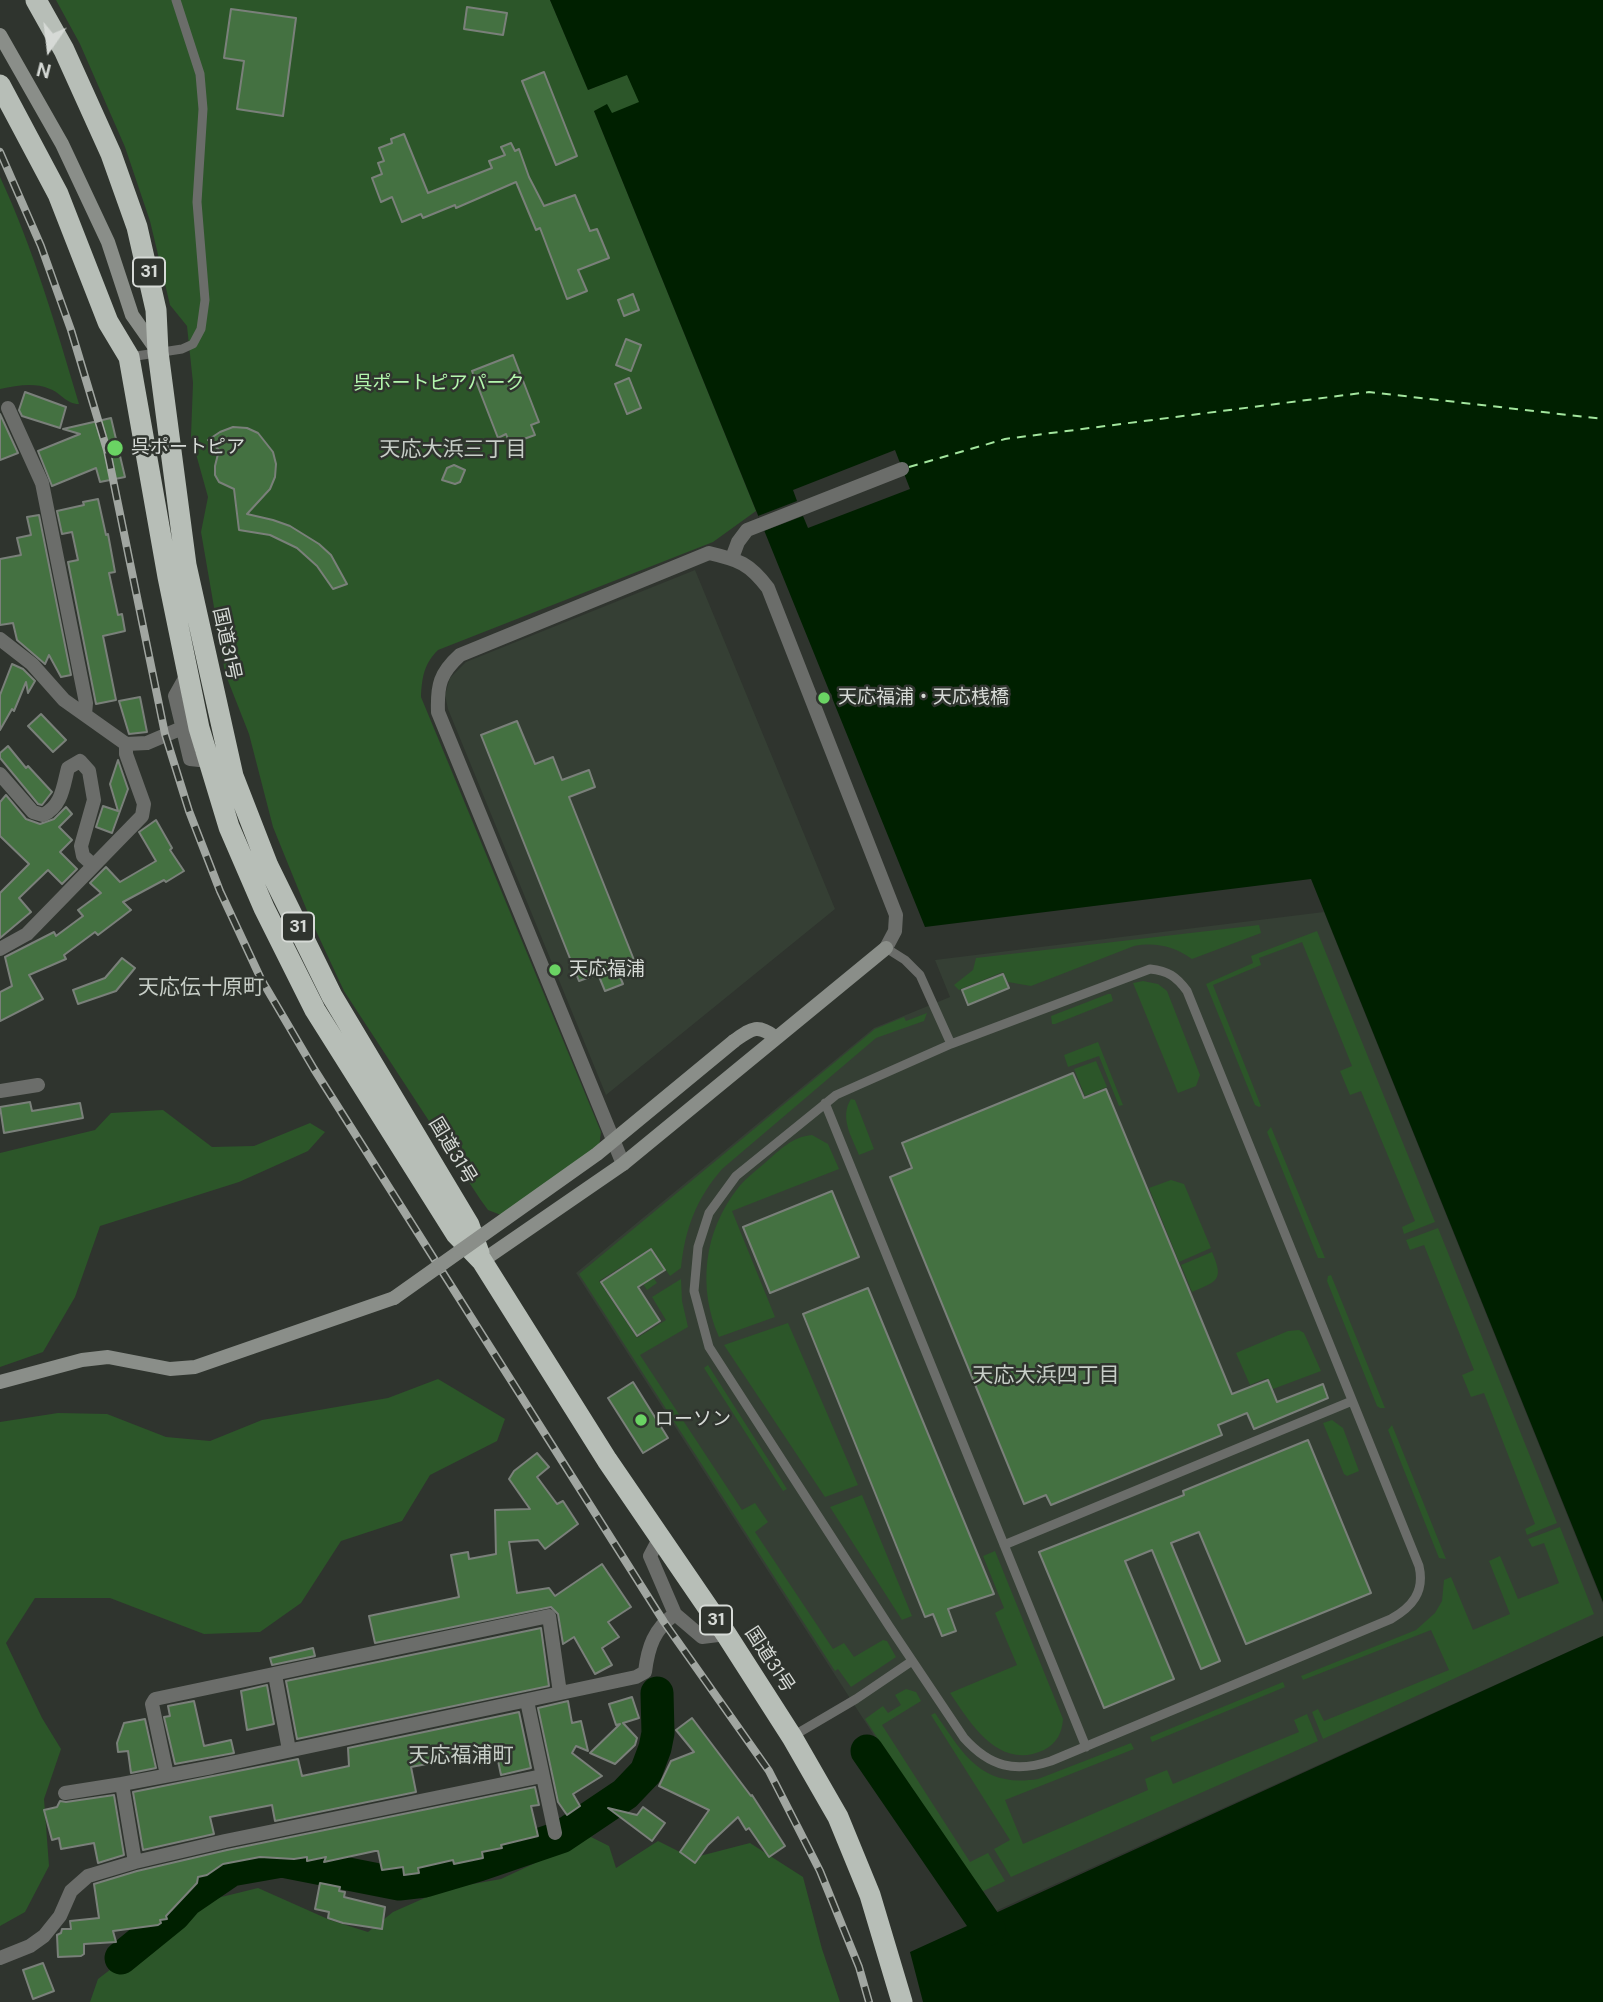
<!DOCTYPE html>
<html>
<head>
<meta charset="utf-8">
<style>
	body { margin:0 }
	#map { position:relative; width:1603px; height:2002px; overflow:hidden; background:#2f342e; font-family:"DM Sans",sans-serif }
	canvas { display:block }
	.north { position:absolute; left:14px; top:14px; width:70px; height:70px; -webkit-text-stroke:5px #2f342e; paint-order:stroke; rotate:194deg; font-size:19px; font-weight:700; line-height:28px; text-align:center; color:#d6dad6 }
	.north::after { content:''; display:block; margin:auto; width:24px; height:32px; background:#d6dad6; clip-path:polygon(50% 0,100% 100%,50% 72%,0 100%) }
</style>
</head>
<body>
<div id="map">
<canvas width="1603" height="2002"></canvas>
<div class="north">N</div>
</div>
<script>
const ctx = document.querySelector('canvas').getContext('2d');
ctx.lineJoin = 'round';
function fillPath(path, color) {
  ctx.fillStyle = color;
  ctx.fill(path, 'evenodd');
}
function trace(path, color, width, dash) {
  ctx.strokeStyle = color;
  ctx.lineWidth = width;
  ctx.lineCap = dash ? 'butt' : 'round';
  ctx.setLineDash(dash || []);
  ctx.stroke(path);
}
function write(font, color, halo, rows, align = 'center') {
  ctx.font = font + ' "DM Sans","Noto Sans JP",sans-serif';
  ctx.lineWidth = 5;
  ctx.setLineDash([]);
  ctx.textBaseline = 'middle';
  ctx.strokeStyle = halo;
  ctx.fillStyle = color;
  for (const [text, x, y, turn = 0] of rows) {
    ctx.save();
    ctx.translate(x, y);
    ctx.rotate((+turn || 0) * Math.PI / 180);
    ctx.textAlign = isNaN(turn) ? turn : align;
    if (halo) ctx.strokeText(text, 0, 0);
    ctx.fillText(text, 0, 0);
    ctx.restore();
  }
}
fillPath(new Path2D(`
	M695,570L835,909L606,1095L448,709L445,695L450,678L466,662Z
	M1324,912L1603,1604V1636L989,1914L576,1273L874,1028L950,997L935,960Z`), '#353f34');
fillPath(new Path2D(`
	M56,0H550L588,90L627,74L640,103L612,114L594,111L756,511L713,542L438,650C424,664 422,677 421,697L601,1132L599,1147L501,1215L488,1210L480,1199L344,991L310,918L273,827L249,734L225,673L219,636L201,532L208,497L191,436L193,383L187,326L170,305L150,221L125,147L80,44Z
	M0,177C34,250 56,327 79,404C66,404 61,393 50,389C33,382 17,386 0,389Z
	M1259,925L1261,933L1192,959C1173,946 1156,942 1134,946L1031,986L1008,982L1003,972L959,990L954,985L973,970L976,958Z
	M1317,931L1435,1222L1404,1234L1402,1227L1415,1221L1361,1091L1350,1095L1340,1071L1352,1066L1302,942L1259,958L1261,965L1213,985L1261,1106L1259,1107L1255,1105L1206,984L1253,963L1251,956Z
	M1143,981L1158,984L1167,991L1200,1075L1196,1086L1178,1093L1133,983Z
	M1108,994H1111L1113,1001L1055,1024H1052L1051,1016Z
	M927,1013L924,1021L876,1038L722,1169C696,1199 685,1229 681,1268L670,1276L651,1248L639,1256L657,1283L647,1290L629,1262L599,1281L637,1338L666,1320L652,1297L681,1279L682,1301L688,1327L640,1355L742,1510L755,1503L768,1522L755,1532L833,1649L844,1643L854,1657L883,1640L887,1641L896,1657L851,1687L838,1669L835,1671L579,1274L875,1029L904,1017L906,1021Z
	M1098,1042L1123,1105L1119,1106L1099,1056L1068,1067L1064,1055Z
	M1096,1061L1107,1087L1085,1096L1074,1069Z
	M851,1099L855,1100L874,1149L859,1155C852,1137 839,1118 851,1099Z
	M163,1110L212,1147L254,1146L310,1123L325,1132L308,1151L239,1182L100,1226L75,1297L43,1352L0,1367V1153L95,1130L111,1113Z
	M1271,1127L1325,1258H1318L1267,1132Z
	M812,1135L828,1144L839,1169L732,1211L775,1317L719,1337C697,1287 704,1231 738,1188C746,1178 757,1170 766,1162C781,1149 792,1137 812,1135Z
	M1171,1180L1184,1184L1211,1248L1179,1262L1149,1188Z
	M1438,1228L1557,1523L1527,1535L1525,1529L1535,1524L1484,1393L1471,1397L1462,1375L1474,1370L1424,1245L1410,1250L1406,1240Z
	M1212,1252C1224,1280 1218,1281 1192,1292L1181,1265Z
	M1331,1275L1385,1408H1380L1377,1406L1327,1281L1328,1276Z
	M788,1323L858,1485L825,1497L724,1345Z
	M1299,1330L1304,1333L1321,1371L1273,1389L1267,1378L1250,1385L1236,1353L1288,1331Z
	M708,1365L787,1489L783,1491L704,1368Z
	M438,1379L505,1419L497,1441L430,1475L402,1521L341,1541L301,1603L260,1632L204,1634L110,1598H35L6,1643L42,1718L61,1749L44,1799L49,1866L25,1912L0,1926V1422L58,1413L107,1414L166,1437L210,1441L262,1420L388,1398Z
	M1332,1420L1343,1428L1359,1471L1347,1476L1344,1474L1323,1423Z
	M1392,1425L1446,1559L1439,1558L1388,1430Z
	M862,1495L912,1616L902,1620L830,1507Z
	M1560,1527L1594,1614L1323,1739L1312,1712L1318,1709L1324,1721L1449,1670L1431,1630L1303,1680L1301,1676L1416,1630L1435,1613L1442,1601L1444,1580L1451,1577L1473,1630L1510,1614L1489,1561L1500,1556L1518,1599L1559,1583L1544,1543L1532,1547L1528,1539Z
	M995,1551L1063,1719C1062,1733 1057,1743 1044,1750C999,1771 971,1724 950,1693L1017,1665L995,1613L1004,1608L983,1556Z
	M1283,1682L1285,1687L1152,1742L1150,1737Z
	M906,1689L916,1692L921,1701L882,1725L970,1862L988,1853L1005,1881L979,1893L865,1719L883,1706L888,1713L901,1705L895,1695Z
	M935,1713C964,1755 981,1788 1038,1779L1131,1743L1134,1749L1005,1800L1023,1844L1148,1790L1145,1779L1167,1770L1173,1784L1299,1732L1294,1720L1307,1714L1318,1741L1011,1877L994,1849L1010,1840L931,1715Z
	M591,1837L609,1846L616,1868L658,1841L692,1858L750,1843L803,1877L822,1949L840,2002H90L98,1979L197,1903L258,1888L330,1920L368,1932L393,1912L445,1889L501,1879Z`), '#2c5629');
fillPath(new Path2D(`
	M550,0H1603V1602L1311,879L925,927L594,111L607,104L612,113L639,102L627,75L588,90Z
	M1603,1636V2002H923L910,1952Z`), '#002000');
fillPath(new Path2D(`
	M895,450L910,489L808,528L803,516L764,531L758,516L797,501L793,490Z`), '#2f342e');
trace(new Path2D(`
	M867,1751L989,1929
	M121,1958L174,1915L187,1900L231,1870L282,1861L399,1884L425,1881L479,1865L561,1837L625,1794L646,1772L655,1748L658,1733L657,1693`), '#002000', 33);
trace(new Path2D(`
	M909,467L1005,439L1369,392L1603,419`), '#a2e59d', 2, [9, 7]);
const building = new Path2D(`
	M467,7L507,13L503,35L464,29Z
	M231,9L296,18L283,116L237,109L244,61L224,58Z
	M544,72L577,156L556,165L522,81Z
	M404,134L428,193L492,168L489,161L505,155L501,147L511,143L515,151L519,149L529,177L544,206L575,195L590,231L597,229L609,258L578,270L587,291L567,299L540,228L536,230L516,182L456,208L455,205L423,218L421,214L402,222L392,197L381,202L372,178L382,174L378,163L384,161L379,148L392,143L391,139Z
	M633,294L639,310L624,316L618,300Z
	M626,339L641,345L631,371L616,365Z
	M513,355L539,422L531,425L535,435L510,444L506,434L498,438L472,371Z
	M629,378L641,408L627,414L615,384Z
	M25,392L66,407L60,428L22,416L19,410Z
	M0,414L18,453L0,460Z
	M111,418L125,477L100,482L96,468L52,486L38,451L80,434L63,429Z
	M233,427L247,428L258,433L273,452L276,464L275,477L270,489L247,514L273,520L290,526L319,544L331,555L347,584L333,589L317,566L297,548L270,535L239,530L234,489L219,482L215,475V466L219,450L208,440L220,432Z
	M454,465L465,470L460,482L455,484L442,480L447,468Z
	M98,499L106,535L108,534L115,572L109,573L118,615L122,614L125,631L103,636L116,700L96,704L68,562L78,560L72,532L62,534L57,511L84,505L83,502Z
	M39,515L71,675L61,677L49,655L45,664L17,640L13,623L0,625V559L21,555L17,538L31,535L27,517Z
	M12,664L23,669L35,681L28,693L26,682L14,711L12,709L0,730V695Z
	M140,697L147,732L129,734L119,701Z
	M41,714L66,740L53,752L28,726Z
	M517,721L535,764L553,757L562,780L589,770L595,787L569,797L634,960L616,967L623,984L605,991L598,974L579,981L481,735Z
	M8,746L26,768L28,766L52,792L42,805L38,804L0,758V753Z
	M118,760L128,789L112,833L96,827L103,806L118,811L110,784Z
	M6,795L26,819L40,824L54,819L66,807L72,814L59,827L72,840L60,852L77,869L62,884L48,870L19,898L31,912L0,938V893L29,864L0,836V802Z
	M156,820L172,848L170,850L184,871L166,882L164,880L123,902L131,910L98,935L95,932L64,955L66,959L29,975L43,999L0,1021V992L12,986L5,957L54,932L56,936L83,916L78,910L101,893L90,883L106,867L120,882L156,861L139,832Z
	M122,958L135,968L116,991L78,1004L73,990L105,978Z
	M1003,974L1009,988L968,1005L962,990Z
	M1073,1073L1084,1098L1106,1089L1232,1394L1268,1380L1277,1402L1323,1384L1328,1398L1254,1429L1247,1413L1218,1425L1222,1435L1051,1505L1046,1495L1024,1504L890,1177L912,1168L902,1143Z
	M30,1102L32,1111L80,1103L83,1118L4,1133L0,1107Z
	M832,1191L859,1257L770,1293L743,1227Z
	M651,1249L665,1270L638,1287L660,1321L637,1336L601,1282Z
	M868,1288L994,1594L948,1609L956,1631L942,1636L933,1614L925,1617L803,1314Z
	M633,1382L668,1438L643,1453L608,1398Z
	M1308,1440L1371,1593L1246,1644L1199,1532L1171,1543L1220,1661L1201,1669L1152,1550L1125,1561L1174,1679L1104,1708L1039,1552L1184,1495L1183,1491Z
	M537,1453L549,1467L537,1477L557,1504L563,1501L578,1524L545,1549L538,1540L509,1542L517,1593L549,1588L555,1596L602,1564L631,1607L608,1622L619,1637L602,1648L612,1665L595,1674L574,1637L563,1644L558,1614L551,1607L375,1643L369,1616L459,1597L451,1555L468,1552L469,1559L496,1554L495,1510L530,1509L509,1479L514,1471Z
	M541,1628L549,1686L297,1739L286,1681Z
	M313,1648L315,1656L272,1665L270,1658Z
	M267,1685L274,1724L247,1730L241,1691Z
	M632,1697L639,1718L623,1723L637,1738L635,1745L615,1764L590,1753L620,1724L616,1725L609,1704Z
	M194,1701L204,1746L231,1740L234,1753L175,1764L164,1717L170,1716L168,1706Z
	M568,1701L572,1723L581,1721L588,1751L576,1746L572,1753L602,1776L573,1794L580,1806L567,1815L558,1802L538,1708Z
	M519,1712L531,1768L501,1775L497,1756L490,1757L489,1749L442,1758L443,1761L411,1767L416,1792L275,1821L272,1805L210,1817L214,1834L143,1850L133,1792L298,1759L302,1776L349,1766L348,1748Z
	M692,1718L751,1796L752,1795L785,1846L769,1857L749,1828L746,1830L738,1817L708,1845L695,1863L680,1852L709,1810L659,1786L671,1761L694,1752L676,1730Z
	M145,1719L156,1768L131,1773L128,1751L118,1752L117,1743L124,1723Z
	M535,1787L539,1805L531,1806L538,1836L501,1845L502,1848L482,1852L483,1858L454,1864L453,1860L418,1868L419,1873L404,1875L403,1867L382,1870L378,1851H375L324,1862L326,1857L307,1861V1857L294,1859L260,1857L223,1864L207,1875L198,1877L197,1883L166,1916L167,1919L160,1920L161,1923L158,1925L113,1931L116,1942L84,1944V1954L81,1956L58,1957L57,1935L61,1933L62,1929H71L70,1921L99,1918L94,1884L137,1871L227,1850Z
	M114,1795L124,1855L98,1863L94,1843L61,1849L59,1838L52,1840L44,1810L57,1807L60,1801L66,1802Z
	M643,1807L665,1823L652,1841L608,1808L637,1815Z
	M320,1883L340,1887L339,1891L345,1892L344,1897L385,1907L382,1929L343,1923L328,1918L329,1912L315,1909Z
	M43,1963L54,1991L33,1999L23,1970Z`);
fillPath(building, '#447141');
trace(building, '#7a807a', 2);
trace(new Path2D(`
	M130,357L182,349L193,344L201,329L205,300L197,202L203,109L200,74L176,0
	M886,948L905,960L920,975L951,1044
	M1150,969C1168,971 1176,976 1187,991L1419,1566C1425,1592 1412,1607 1391,1619L1051,1761C1015,1773 990,1767 964,1738L889,1626L709,1347L694,1291L698,1247L709,1213L736,1176L836,1095L951,1044Z
	M825,1103L1086,1747
	M1004,1545L1352,1401
	M793,1736L856,1699L912,1661`), '#6b6d6a', 9);
trace(new Path2D(`
	M8,408L42,483L86,703L85,714
	M732,558L738,542L747,530L902,469
	M0,639L32,664L64,700L126,744L147,743L182,728
	M188,673L175,696L190,759L209,761
	M0,774L33,812L43,815C62,806 63,787 68,768L80,761L89,771L94,800L81,846L83,856L93,865
	M0,949L27,934L142,816L144,804L126,754V744
	M0,1091L38,1085
	M623,1164L438,712C437,685 440,673 460,655L709,553C739,560 749,563 768,588L896,915L895,931L886,948
	M659,1539L650,1556L675,1614L702,1637L726,1634
	M275,1675L289,1750
	M527,1701L555,1833
	M167,1775L152,1704L155,1699L549,1616L560,1693
	M65,1793L122,1784
	M135,1862L122,1784L212,1767L636,1677L645,1672C648,1647 654,1629 675,1614
	M0,1958L30,1946L44,1936L60,1916L71,1891L88,1876L135,1862L225,1841L542,1776`), '#6b6d6a', 14);
trace(new Path2D(`
	M0,35L62,144L108,242L132,315L158,352
	M734,1041C751,1029 757,1023 775,1037
	M482,1261L623,1164L886,948
	M0,1382L82,1360L108,1357L170,1369L195,1367L394,1298`), '#8a8e89', 14);
trace(new Path2D(`
	M36,0L64,50L111,154L137,227L156,310L158,352L186,565L233,776L268,866L332,996L469,1225L479,1253
	M0,85L58,194L108,322L129,357L168,577L199,728L229,827L264,908L315,1010L456,1234L482,1261L607,1460L726,1634L792,1737L838,1817L870,1895L902,2002`), '#b7beb7', 21);
const rail = new Path2D(`
	M0,152L41,246L71,330L107,450L165,734L189,811L220,891L261,979L314,1069L664,1622L769,1771L820,1871L859,1967L869,2002`);
trace(rail, '#a1a6a1', 8);
trace(rail, '#2f342e', 5, [16]);
trace(new Path2D(`
	M394,1298L597,1154L734,1041`), '#8a8e89', 14);
for (const [x, y, r, color] of [
	[115,448,9,"#6ad363"],
	[824,698,7,"#6ad363"],
	[555,970,7,"#6ad363"],
	[641,1420,7,"#6ad363"]
]) {
  const dot = new Path2D();
  dot.arc(x, y, r, 0, 2 * Math.PI);
  ctx.fillStyle = color;
  ctx.fill(dot);
  trace(dot, '#2f342e', 2.5);
}
for (const [x, y, w] of [
	[149,272,32],
	[298,927,32],
	[716,1620,32]
]) {
  const box = new Path2D();
  box.roundRect(x - w / 2, y - 14.5, w, 29, 5);
  ctx.fillStyle = '#2f342e';
  ctx.fill(box);
  trace(box, '#d6dad6', 2);
}
write('bold 18px', '#d6dad6', null, [
	["31",149,272],
	["31",298,927],
	["31",716,1620]
]);
write('19px', '#b4f7ae', '#2f342e', [
	["呉ポートピアパーク",439,384]
]);
write('19px', '#d6dad6', '#2f342e', [
	["呉ポートピア",131,448],
	["天応福浦・天応桟橋",838,698],
	["天応福浦",569,970],
	["ローソン",655,1420]
], 'left');
write('19px', '#d6dad6', '#2f342e', [
	["国道31号",226,644,78],
	["国道31号",452,1151,59],
	["国道31号",769,1660,57]
]);
write('21px', '#c7cec7', '#2f342e', [
	["天応大浜三丁目",453,450],
	["天応伝十原町",201,988],
	["天応大浜四丁目",1046,1376],
	["天応福浦町",461,1756]
]);
</script>
</body>
</html>
